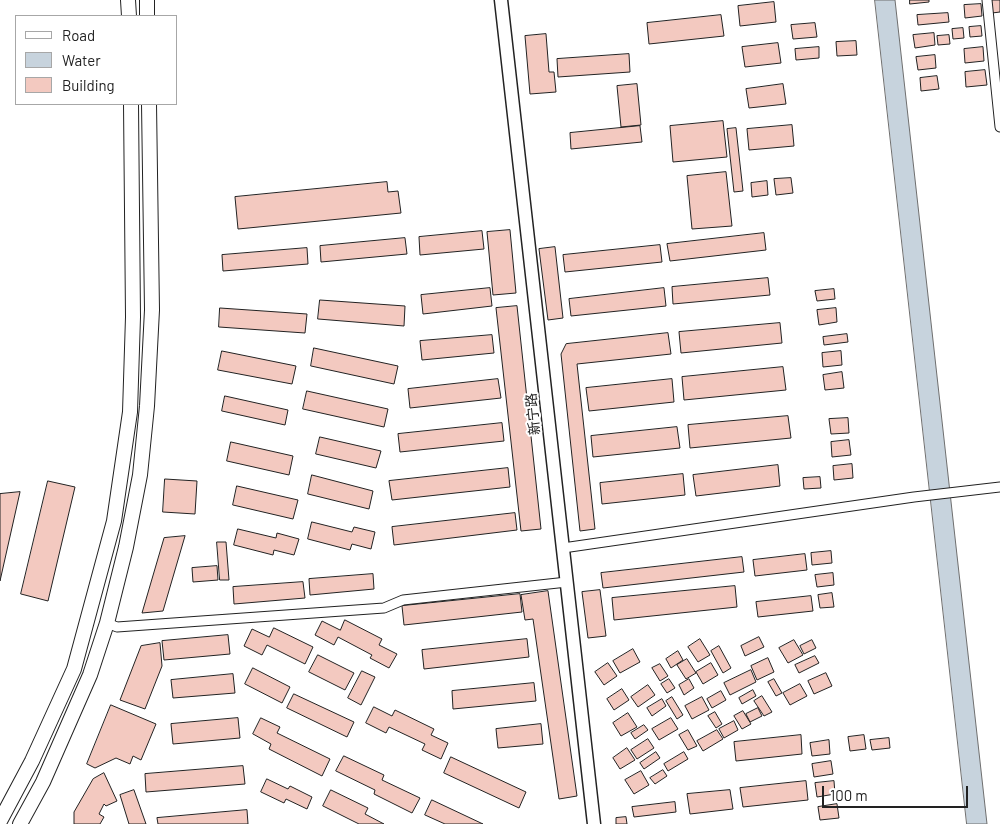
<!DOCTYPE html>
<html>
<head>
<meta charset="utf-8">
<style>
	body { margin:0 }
	#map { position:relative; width:1000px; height:824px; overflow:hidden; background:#fff; font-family:Barlow,sans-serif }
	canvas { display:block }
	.legend { position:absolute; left:15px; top:15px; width:162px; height:90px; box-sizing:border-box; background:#fff; border:1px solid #a7a7a7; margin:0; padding:6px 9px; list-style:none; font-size:15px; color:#222 }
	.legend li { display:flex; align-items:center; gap:10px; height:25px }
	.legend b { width:25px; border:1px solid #a7a7a7 }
	.scale { position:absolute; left:822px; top:786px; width:146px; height:22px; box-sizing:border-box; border:2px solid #222; border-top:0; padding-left:6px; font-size:15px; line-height:18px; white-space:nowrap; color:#222; -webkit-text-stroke:4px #fff; paint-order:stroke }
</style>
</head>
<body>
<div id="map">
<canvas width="1000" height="824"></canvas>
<ul class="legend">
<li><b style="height:6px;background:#fff"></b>Road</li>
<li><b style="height:14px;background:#c7d3dd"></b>Water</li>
<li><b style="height:14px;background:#f3c9c0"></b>Building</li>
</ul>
<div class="scale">100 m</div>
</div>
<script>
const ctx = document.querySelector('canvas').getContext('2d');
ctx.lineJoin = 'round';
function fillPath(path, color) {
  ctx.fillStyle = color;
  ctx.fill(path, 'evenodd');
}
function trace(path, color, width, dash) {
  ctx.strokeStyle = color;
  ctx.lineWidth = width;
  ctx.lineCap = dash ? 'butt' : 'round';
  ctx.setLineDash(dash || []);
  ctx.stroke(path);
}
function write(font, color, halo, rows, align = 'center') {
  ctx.font = font + ' Barlow,"Noto Sans SC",sans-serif';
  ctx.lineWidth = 4;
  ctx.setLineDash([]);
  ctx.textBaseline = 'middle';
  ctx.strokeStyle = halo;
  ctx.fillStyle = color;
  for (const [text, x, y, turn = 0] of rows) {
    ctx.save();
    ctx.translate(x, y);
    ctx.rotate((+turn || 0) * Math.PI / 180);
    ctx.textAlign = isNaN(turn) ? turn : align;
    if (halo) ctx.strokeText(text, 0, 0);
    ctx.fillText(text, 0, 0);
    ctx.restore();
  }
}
const water = new Path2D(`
	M875,0H895L987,824H967Z`);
fillPath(water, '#c7d3dd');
trace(water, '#6f6f6f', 1);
const building = new Path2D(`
	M910,0H929V2L910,4Z
	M990,0H1000V12L992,13Z
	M774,2L776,22L740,26L738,6Z
	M981,4L982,16L965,18L964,5Z
	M948,13L949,22L918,25L917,15Z
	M721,15L724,36L649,44L647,23Z
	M815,23L817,37L793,39L791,25Z
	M981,26L982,36L970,37L969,27Z
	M963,28L964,38L953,39L952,29Z
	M934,33L935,45L915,48L913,35Z
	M546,34L549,72H554L556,92L530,94L525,36Z
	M949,35L950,44L938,45L937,36Z
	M856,41L857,55L837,56L836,42Z
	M778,43L781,63L745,67L742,47Z
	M819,47V58L796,60L795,49Z
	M983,47L984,61L965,63L964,49Z
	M629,54L630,72L558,77L557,59Z
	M935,55L936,68L918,70L916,57Z
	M985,70L987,85L966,87L965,72Z
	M937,76L939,89L921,91L920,78Z
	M637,84L641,125L621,127L617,86Z
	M783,84L786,104L749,108L746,89Z
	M723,121L727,157L673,162L670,126Z
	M792,125L794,146L749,150L747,129Z
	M640,126L642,142L571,149L570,133Z
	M736,128L743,191L734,192L727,129Z
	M726,172L732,226L692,229L687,176Z
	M791,178L793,193L776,195L774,179Z
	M767,181L768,195L752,197L751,183Z
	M387,182L388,192L398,191L401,213L238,229L235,197Z
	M510,230L516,293L493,295L487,232Z
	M482,231L484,249L420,255L419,237Z
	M764,233L766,250L670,261L667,244Z
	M405,238L407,254L321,262L320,246Z
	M660,245L662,262L565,272L563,255Z
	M555,247L563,318L548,320L539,249Z
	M307,248L308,264L223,271L222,255Z
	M768,278L770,295L673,304L672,287Z
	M490,288L492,306L423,314L421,295Z
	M664,288L666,306L571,316L569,299Z
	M834,289L835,299L817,301L815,291Z
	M320,300L405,306L404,326L318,319Z
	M517,306L541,529L521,531L496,308Z
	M220,308L307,314L305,333L219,327Z
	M836,308L837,322L819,325L817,310Z
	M780,323L782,343L681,353L679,332Z
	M668,333L671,354L577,364L595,529L580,531L561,354L566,344Z
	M847,334L848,342L824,345L823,337Z
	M492,335L494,353L422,360L420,341Z
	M314,348L398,366L394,384L311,366Z
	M222,351L296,366L292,384L218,370Z
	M841,351L842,365L823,367L822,353Z
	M783,367L786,390L684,400L682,377Z
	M842,372L844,388L825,390L823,375Z
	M498,379L501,398L410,408L408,389Z
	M672,379L674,402L589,411L586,388Z
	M307,391L388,409L384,427L303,409Z
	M225,396L288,410L285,425L222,411Z
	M788,416L791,438L690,448L688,425Z
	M848,418L849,433L831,434L829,419Z
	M502,423L504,441L400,452L398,434Z
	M677,427L680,448L593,457L591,436Z
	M320,437L381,451L376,468L316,454Z
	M849,440L851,455L832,457L831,442Z
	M231,442L293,456L289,475L227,461Z
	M852,464L853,478L834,480L833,466Z
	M778,465L780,486L696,496L693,475Z
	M508,468L510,487L392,500L389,481Z
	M683,474L685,495L602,504L600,483Z
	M312,475L373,491L369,509L308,494Z
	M820,477L821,488L804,489L803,478Z
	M165,479L197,481L195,514L163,512Z
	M48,481L75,487L48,601L21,594Z
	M237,486L298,500L293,519L233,505Z
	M20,492L0,581V494Z
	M515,513L517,530L394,545L392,527Z
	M312,522L352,532L354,527L375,532L371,549L352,544L350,550L308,539Z
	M238,529L276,538L277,533L299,539L294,555L274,550L273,555L234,545Z
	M185,536L163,611L142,613L164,538Z
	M217,542H226L229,580H220Z
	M831,551L832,563L812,565L811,553Z
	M805,554L807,570L755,576L753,560Z
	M742,557L744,572L603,588L601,573Z
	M217,566L218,580L193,582L192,568Z
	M833,573L834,585L817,587L815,575Z
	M373,574L374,589L310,595L309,579Z
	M303,582L305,598L234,604L233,587Z
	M735,586L737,607L614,620L612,598Z
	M600,590L606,636L588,638L582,592Z
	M548,591L577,796L559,799L533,619L525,620L521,595Z
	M832,593L834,607L820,608L818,595Z
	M520,594L522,612L404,625L402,606Z
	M811,596L813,611L758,617L756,602Z
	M345,620L382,639L379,645L397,654L389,668L370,658L372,655L338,637L334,645L315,635L322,621L340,630Z
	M274,628L313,647L305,664L267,645L262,655L244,646L252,629L269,637Z
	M228,635L230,654L164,660L162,641Z
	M759,637L764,647L745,656L741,646Z
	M527,639L529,657L424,669L422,650Z
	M700,639L710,655L698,662L688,647Z
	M794,640L803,655L788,663L779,648Z
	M812,640L816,648L804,654L800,646Z
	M160,643L162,666L145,709L120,700L141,646Z
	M719,646L731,668L723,673L711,651Z
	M633,649L640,662L620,673L613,661Z
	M678,651L683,660L671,668L666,659Z
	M318,655L354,673L345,690L309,672Z
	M815,656L819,663L799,673L795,665Z
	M768,658L774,672L757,680L751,666Z
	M687,659L696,673L686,679L677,665Z
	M608,663L617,676L604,685L595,672Z
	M711,663L718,675L703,684L696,672Z
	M660,664L668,676L660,681L652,668Z
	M253,668L290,687L282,703L245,684Z
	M751,670L756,682L730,695L724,683Z
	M362,671L375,677L361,705L348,698Z
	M826,673L832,686L814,694L808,681Z
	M233,674L235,693L173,698L171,680Z
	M669,679L675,688L667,693L661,684Z
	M689,679L694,688L684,695L679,685Z
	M774,679L782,693L776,696L768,682Z
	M534,683L536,701L453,709L452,691Z
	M800,684L807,696L790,705L783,693Z
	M648,685L655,695L638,707L631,697Z
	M622,689L629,700L614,710L607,699Z
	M753,690L756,696L742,704L739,698Z
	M721,691L726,700L712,708L707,699Z
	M294,694L354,722L347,737L287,708Z
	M762,696L772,712L764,716L754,701Z
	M672,697L683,715L677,719L666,701Z
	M702,697L709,710L692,719L685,706Z
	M662,699L666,706L652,716L647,708Z
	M111,705L156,724L141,760L133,756L130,764L116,758L95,768L87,764Z
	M374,707L392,716L395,710L434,729L431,735L448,743L441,759L422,750L425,744L389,727L386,733L366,723Z
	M758,708L762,716L750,722L746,714Z
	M743,711L751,724L742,729L734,716Z
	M715,712L722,724L716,728L708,716Z
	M628,713L637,727L621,736L613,723Z
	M238,718L240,738L173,744L171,724Z
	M261,718L280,727L277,733L330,759L322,776L269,749L271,744L253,734Z
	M671,718L678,729L659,740L652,729Z
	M734,721L738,730L724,738L719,729Z
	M541,724L543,744L498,748L496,729Z
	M644,725L648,730L635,739L631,733Z
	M688,730L697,746L688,750L679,735Z
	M717,730L723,739L703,751L697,741Z
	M801,735L802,754L736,761L734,742Z
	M864,735L866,749L850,751L848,737Z
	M889,738L890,748L872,750L870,740Z
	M648,739L654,748L637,759L631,750Z
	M829,740L830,754L812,756L810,743Z
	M627,748L635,760L620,769L613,758Z
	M656,752L660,758L644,769L640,763Z
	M684,752L688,759L668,771L664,764Z
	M344,756L384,775L382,780L420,798L412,813L374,794L375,790L336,771Z
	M451,757L526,792L519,808L444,773Z
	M831,761L833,774L814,777L812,764Z
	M243,766L245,784L146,792L145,774Z
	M663,770L667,776L655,784L650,778Z
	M641,771L649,785L634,794L625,780Z
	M104,773L117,801L106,806L104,804L99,814L104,817L100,824H74V812L93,779Z
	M267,779L288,789L290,786L312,797L307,809L286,799L284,803L261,792Z
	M806,781L808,800L743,807L740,788Z
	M834,781L835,794L817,797L815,783Z
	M134,790L146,824H129L120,795Z
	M331,790L368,808L365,814L384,824H359L323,806Z
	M730,790L733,809L690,814L687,794Z
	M432,800L483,824H445L425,815Z
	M675,802L676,812L634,817L632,807Z
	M837,804L839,818L820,820L818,807Z
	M247,810L248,824H158L157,818Z
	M626,817L627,824H616V818Z`);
fillPath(building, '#f3c9c0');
trace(building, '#222', 1);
const street = new Path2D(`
	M987,0L1000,127
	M563,548L914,497L1000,487
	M107,623L117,627L384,608L403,600L567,582`);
const secondary = new Path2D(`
	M501,0L594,824`);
const primary = new Path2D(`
	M128,0L129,16
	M147,0V16
	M0,821L32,761L74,669L114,521L130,412L133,317L131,104
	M20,824L43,782L90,675L107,623L126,547L140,475L147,406L152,310L149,104`);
trace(street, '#222', 11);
trace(secondary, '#222', 15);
trace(primary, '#222', 16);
trace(street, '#fff', 9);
trace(secondary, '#fff', 12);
trace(primary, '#fff', 14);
write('14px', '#222', '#fff', [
	["新宁路",533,414,-96]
]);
</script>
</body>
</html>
